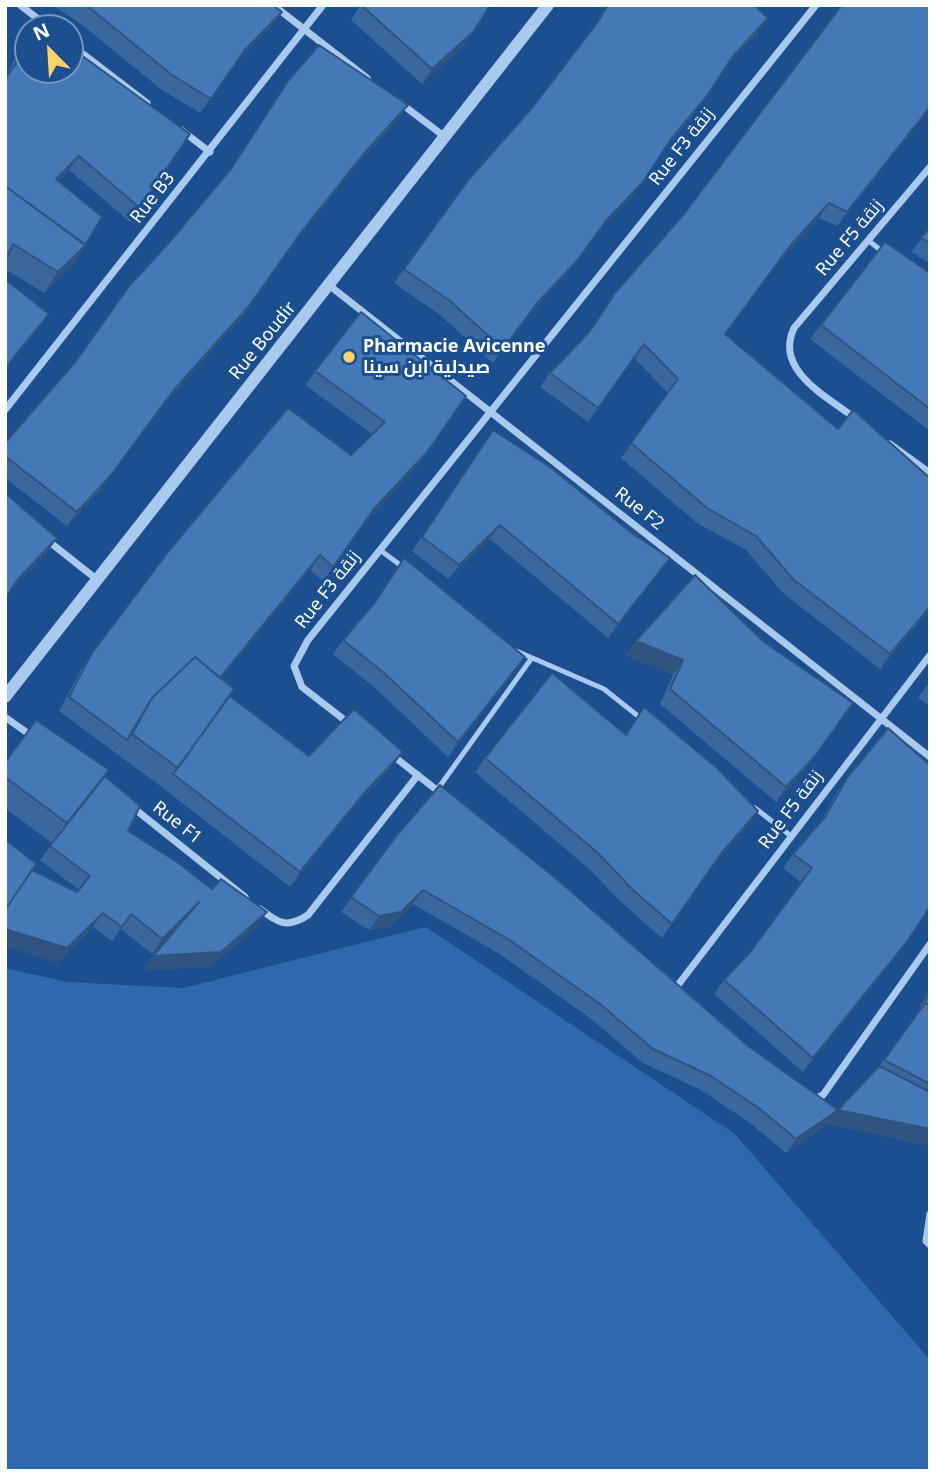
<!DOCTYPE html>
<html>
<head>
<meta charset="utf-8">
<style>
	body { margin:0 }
	#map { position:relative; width:935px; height:1476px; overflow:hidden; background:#1b4f8f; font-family:"Noto Sans",sans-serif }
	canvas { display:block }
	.frame { position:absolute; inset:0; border:7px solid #fff; pointer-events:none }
	.north { position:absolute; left:14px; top:14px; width:70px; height:70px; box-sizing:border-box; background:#1b4f8f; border:2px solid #7695bc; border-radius:50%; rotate:336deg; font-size:19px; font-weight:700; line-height:28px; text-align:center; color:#fff }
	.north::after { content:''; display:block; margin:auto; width:24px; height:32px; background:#ffd166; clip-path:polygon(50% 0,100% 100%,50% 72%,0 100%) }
</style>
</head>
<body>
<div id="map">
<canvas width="935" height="1476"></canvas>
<div class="frame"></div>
<div class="north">N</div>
</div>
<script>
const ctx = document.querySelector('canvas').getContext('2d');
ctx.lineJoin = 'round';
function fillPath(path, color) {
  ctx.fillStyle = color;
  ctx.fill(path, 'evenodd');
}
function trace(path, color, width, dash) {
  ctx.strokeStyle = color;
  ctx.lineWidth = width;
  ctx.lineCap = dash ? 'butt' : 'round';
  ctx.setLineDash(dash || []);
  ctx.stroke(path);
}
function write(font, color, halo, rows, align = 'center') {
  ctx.font = font + ' "Noto Sans",Cairo,sans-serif';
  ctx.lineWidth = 6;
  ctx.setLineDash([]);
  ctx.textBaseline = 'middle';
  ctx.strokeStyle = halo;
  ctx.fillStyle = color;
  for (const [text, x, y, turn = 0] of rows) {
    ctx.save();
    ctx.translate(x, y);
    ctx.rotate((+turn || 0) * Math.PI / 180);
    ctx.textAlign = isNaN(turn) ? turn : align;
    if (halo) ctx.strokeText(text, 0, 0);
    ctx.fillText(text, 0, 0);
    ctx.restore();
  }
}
fillPath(new Path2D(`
	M426,927L735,1134L930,1360V1471H5V968L67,982L184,988Z`), '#2e69ad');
trace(new Path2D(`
	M869,241L883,252
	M380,550L403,567
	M514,650L604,689L643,720
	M437,790L531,659
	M755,808L791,836`), '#a9c9ee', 5);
trace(new Path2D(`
	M20,5L50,28
	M273,5L367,78
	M70,44L147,103
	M399,102L445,137
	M181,130L210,152
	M330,286L930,757
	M5,410L323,5
	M855,418C826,396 774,370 794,328L930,167
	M890,444L930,473
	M47,540L95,578
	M5,717L33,737
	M351,725L302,687L294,666L308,640L816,5
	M392,755L443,795
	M131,806L245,897
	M260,909C278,923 287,929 308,915L418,775
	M678,985L930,655
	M813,1100L823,1095L930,944
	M930,1214L926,1241L930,1245`), '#a9c9ee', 7);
trace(new Path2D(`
	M5,697L548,5`), '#a9c9ee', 12);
fillPath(new Path2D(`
	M52,5H273L282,12L272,26L234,65L200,113L162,90L81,24Z
	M360,5L464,45L422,84L351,20Z
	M607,5H754L758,33L725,67L697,110L664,150L633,196L596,235L565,276L528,316L493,363L440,315L394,283L469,179L532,108L591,31Z
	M930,6V109L837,226L819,218L780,261L725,334L838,429L930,478V610L880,669L783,593L746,550L697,523L621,458L668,393L634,358L588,422L540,387L550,373L589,332Z
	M28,32V70L190,134L130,222L69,170L59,181L86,245L71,266L44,293L5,269V79Z
	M288,81L398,119L356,166L292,246L239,321L163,405L101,489L67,526L5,478V443L76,361L167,245L228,173Z
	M930,227V263L911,252Z
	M930,273V431L810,339L821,325Z
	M361,312L418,465L364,524L323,581L310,570L221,679L228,697L309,756L393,766L355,806L290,887L163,788L59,711L82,668L92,653L351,455L372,434L305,385Z
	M483,445L633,534L670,558L608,638L490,539L448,579L412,551Z
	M404,558L525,657L448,757L374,687L333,654L343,640L373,605Z
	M695,575L805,770L776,802L660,704L673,675L626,655L636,641Z
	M930,681V706L918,698Z
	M644,707L758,811L748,825L710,870L662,938L622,903L588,868L475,772L485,758L625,735Z
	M5,763L104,777L128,831L257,927L211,966L143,971L153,956L176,929L152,954L121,929L112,941L93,927L57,963L32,870L77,892L79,890L40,860L52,843L5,808Z
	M847,778L896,957L803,1072L714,994L724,980L751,951L802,883L783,868L793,854L820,823L837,792Z
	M397,835L748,1046L838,1110L879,1066L913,1020L930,989V1140L926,1145L827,1124L786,1153L750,1123L701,1090L643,1063L590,1018L498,953L413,904L390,927L369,930L341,912Z`), '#3a679d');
fillPath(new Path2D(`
	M282,12L272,26L234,65L244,51Z
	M768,18L758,33L723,70L733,56Z
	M474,31L464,45L422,84L432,69Z
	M707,96L697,110L661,153L671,139Z
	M408,105L398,119L356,166L292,246L239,321L163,405L101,489L67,526L77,512L173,391L366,151Z
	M930,107V109L837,226L847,212Z
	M79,156L69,170L46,194L56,179Z
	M643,182L633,196L596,235L565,276L528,316L493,363L538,302L606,221Z
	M829,203L819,218L780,261L715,348L790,246Z
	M86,245L71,266L44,293L58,272Z
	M49,314L39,328L5,370V368Z
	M466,396L418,465L364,524L323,581L374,509Z
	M500,525L490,539L448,579L459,565Z
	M57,538L47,553L8,594L18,579Z
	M320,555L310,570L206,698L216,683Z
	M670,558L660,572L608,638L618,624Z
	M930,607V610L880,669L890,654Z
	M636,641L683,660L673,675L626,655Z
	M525,657L515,672L448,757L458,742Z
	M843,718L805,770L776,802L786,787Z
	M403,752L393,766L355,806L290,887L300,872L365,792Z
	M758,811L748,825L710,870L720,855Z
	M423,890L413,904L390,927L369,930L379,916Z
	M199,902L189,916L152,954L162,939Z
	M267,912L257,927L211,966L143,971L153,956Z
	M103,913L93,927L57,963L5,946V929Z
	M906,943L896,957L803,1072L813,1058Z
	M838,1110L930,1129V1140L926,1145L827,1124L786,1153L796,1139Z`), '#305480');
const building = new Path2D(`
	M85,5H273L282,12L244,51L211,99L172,75L91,9Z
	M361,5H490L474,31L432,69Z
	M608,5H754L768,18L733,56L707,96L671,139L643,182L606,221L576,262L538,302L503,349L450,301L404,269L469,179L532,108L597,23Z
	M842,5H929L930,107L847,212L829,203L790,246L725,334L838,429L853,410L930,478V607L890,654L793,579L756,536L707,508L631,443L678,379L644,344L598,408L550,373L590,331L615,293L684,214Z
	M36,21L45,28H32Z
	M28,37V70H70V47L190,134L140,208L79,156L56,179L102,217L85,245L5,186V79L15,65Z
	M319,45L408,105L366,151L302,231L249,306L173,391L111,475L77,512L5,456V443L76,361L130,285L167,245L231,169L288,81Z
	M5,186L86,245L58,272L13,244L5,262Z
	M930,227V243L921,238Z
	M885,242L930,273V409L821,325Z
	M5,279L49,314L5,368Z
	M361,312L466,396L428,451L374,509L333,567L320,555L220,678L195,657L152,698L127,740L69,697L92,653L168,552L288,408L351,455L385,422L315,371Z
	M493,430L550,467L633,534L670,558L618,624L500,525L459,565L422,537Z
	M5,493L57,538L18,579L5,599Z
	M404,558L525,657L458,742L384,673L343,640L376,601Z
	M695,575L764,642L853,703L815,756L786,787L670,689L683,660L636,641Z
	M195,657L234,689L178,768L132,734L152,698Z
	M552,673L626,735L644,707L718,769L758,811L720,855L672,924L632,889L598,853L485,758Z
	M230,696L309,756L354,709L403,752L365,792L300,872L173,774Z
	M36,720L109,770L67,823L5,777V763Z
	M888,728L930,765V907L906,943L813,1058L724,980L751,951L812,868L793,854L825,817L847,778Z
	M105,776L140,806L128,831L177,862L212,889L221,879L267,912L221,952L153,956L199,902L162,939L131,914L122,927L103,913L67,948L5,929V910L32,870L77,892L90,876L50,846Z
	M440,785L559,881L748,1046L838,1110L796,1139L760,1109L711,1076L653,1049L600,1004L508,939L423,890L401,912L379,916L351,897L397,835Z
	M5,839L36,864L5,910Z
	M930,993V1006L925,1003L922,1008Z
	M925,1003L930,1006V1084L884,1060Z
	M879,1066L930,1092V1129L838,1110Z`);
fillPath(building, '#4478b7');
trace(building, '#305480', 2);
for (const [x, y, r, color] of [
	[349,357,7,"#ffd166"]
]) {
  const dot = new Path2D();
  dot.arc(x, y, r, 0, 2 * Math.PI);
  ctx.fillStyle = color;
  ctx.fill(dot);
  trace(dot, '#1b4f8f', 2.5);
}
write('18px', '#fff', '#1b4f8f', [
	["Rue F3 زنقة",682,147,-52],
	["Rue B3",153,198,-52],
	["Rue F5 زنقة",850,238,-50],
	["Rue Boudir",263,341,-51],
	["Rue F2",639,509,38],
	["Rue F3 زنقة",328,590,-52],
	["Rue F5 زنقة",791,810,-53],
	["Rue F1",177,823,38]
]);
write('bold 18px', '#fff', '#1b4f8f', [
	["Pharmacie Avicenne",363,347],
	["صيدلية ابن سينا",363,368]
], 'left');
</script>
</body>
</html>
